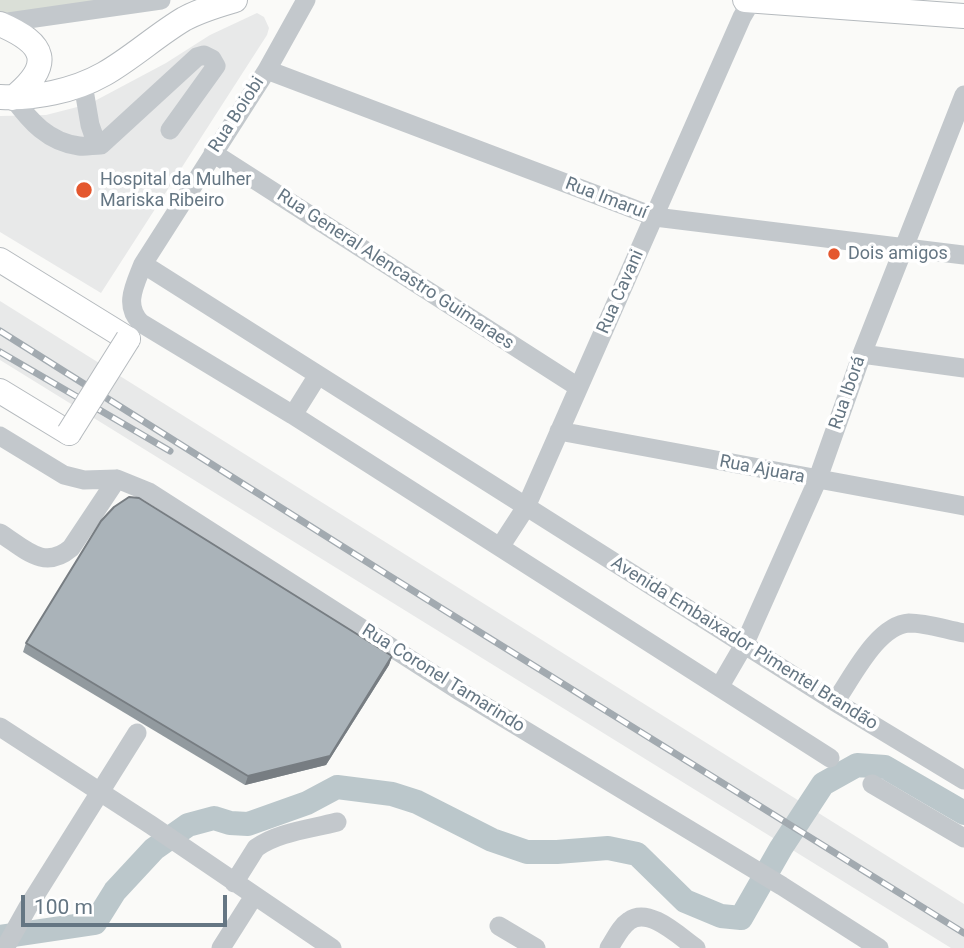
<!DOCTYPE html>
<html>
<head>
<meta charset="utf-8">
<style>
	body { margin:0 }
	#map { position:relative; width:964px; height:948px; overflow:hidden; background:#fafaf8; font-family:Roboto,sans-serif }
	canvas { display:block }
	.scale { position:absolute; left:21px; top:895px; width:206px; height:32px; box-sizing:border-box; border:4px solid #657683; border-top:0; padding-left:9px; font-size:21px; line-height:24px; white-space:nowrap; color:#657683; -webkit-text-stroke:5px #fff; paint-order:stroke }
</style>
</head>
<body>
<div id="map">
<canvas width="964" height="948"></canvas>
<div class="scale">100 m</div>
</div>
<script>
const ctx = document.querySelector('canvas').getContext('2d');
ctx.lineJoin = 'round';
function fillPath(path, color) {
  ctx.fillStyle = color;
  ctx.fill(path, 'evenodd');
}
function trace(path, color, width, dash) {
  ctx.strokeStyle = color;
  ctx.lineWidth = width;
  ctx.lineCap = dash ? 'butt' : 'round';
  ctx.setLineDash(dash || []);
  ctx.stroke(path);
}
function write(font, color, halo, rows, align = 'center') {
  ctx.font = font + ' Roboto,sans-serif';
  ctx.lineWidth = 7;
  ctx.setLineDash([]);
  ctx.textBaseline = 'middle';
  ctx.strokeStyle = halo;
  ctx.fillStyle = color;
  for (const [text, x, y, turn = 0] of rows) {
    ctx.save();
    ctx.translate(x, y);
    ctx.rotate((+turn || 0) * Math.PI / 180);
    ctx.textAlign = isNaN(turn) ? turn : align;
    if (halo) ctx.strokeText(text, 0, 0);
    ctx.fillText(text, 0, 0);
    ctx.restore();
  }
}
fillPath(new Path2D(`
	M257,13L264,17L269,28L267,35L101,293L0,232V116L46,115L89,104L166,63L210,35Z
	M0,301L964,904V948H951L0,360Z`), '#e8e9e9');
fillPath(new Path2D(`
	M0,0H131L0,16Z`), '#dadfd7');
trace(new Path2D(`
	M0,937L95,923L115,891L154,849L188,825L214,818L230,823L248,824L307,803L337,787L392,794L417,802L492,840L527,852H557L608,848L637,854L685,901L721,916L741,918L781,848L823,784L857,765L885,767L964,813`), '#bbc7cb', 24);
const major = new Path2D(`
	M745,0L964,16
	M0,24C46,44 54,64 13,98
	M0,97C34,99 74,91 104,74C132,58 157,35 184,19C200,10 218,5 235,0
	M0,260L128,339
	M0,391L69,433`);
trace(major, '#b5babe', 26);
trace(new Path2D(`
	M0,23L161,0
	M267,70L655,217L964,255
	M83,84L90,125L97,145
	M13,98C30,121 48,142 79,146C86,147 93,145 101,145L197,57L204,55L212,59L216,66L170,130
	M213,153L578,387
	M143,264L267,70L306,0
	M862,354L964,368
	M293,415L318,375
	M559,431L964,506
	M0,436L64,475L84,480L117,479L149,492L458,690L782,886L879,948
	M0,533C25,549 44,571 71,548L117,479
	M500,547L526,507L742,17L752,0
	M720,686L745,643L817,481L862,354L964,95
	M835,702C852,678 877,625 909,623C927,623 947,630 964,633
	M0,727L151,825L332,948
	M830,758L293,415L141,323C123,305 135,285 143,264L835,702L964,780
	M872,784L964,838
	M234,883L256,848C278,832 311,829 337,822
	M499,926L536,948
	M5,948L28,907L137,733
	M221,948L254,896
	M609,948C615,939 620,927 629,921C649,906 680,937 696,948`), '#c3c8cc', 19);
trace(major, '#fff', 24);
const rail = new Path2D(`
	M0,331L383,572L964,933
	M0,352L170,451`);
trace(rail, '#a2aab0', 7);
trace(rail, '#fff', 4.5, [13]);
const majorBridge = new Path2D(`
	M69,433L128,339`);
trace(majorBridge, '#b5babe', 26, []);
trace(majorBridge, '#fff', 24);
fillPath(new Path2D(`
	M26,643L392,656L389,665L326,765L245,785L23,652Z`), '#929a9f');
fillPath(new Path2D(`
	M392,656L389,665L326,765L245,785L248,776Z`), '#777d82');
const building = new Path2D(`
	M129,497L139,498L392,656L330,756L248,776L26,643L101,521L114,507Z`);
fillPath(building, '#aab3b9');
trace(building, '#777d82', 2);
for (const [x, y, r, color] of [
	[84,190,9,"#e4572e"],
	[834,254,7,"#e4572e"]
]) {
  const dot = new Path2D();
  dot.arc(x, y, r, 0, 2 * Math.PI);
  ctx.fillStyle = color;
  ctx.fill(dot);
  trace(dot, '#fff', 2.5);
}
write('18px', '#657683', '#fff', [
	["Rua Boiobi",237,115,-57],
	["Rua Imaruí",606,199,21],
	["Rua General Alencastro Guimaraes",395,270,33],
	["Rua Cavani",621,292,-66],
	["Rua Iborá",848,393,-71],
	["Rua Ajuara",762,470,11],
	["Avenida Embaixador Pimentel Brandão",744,644,32],
	["Rua Coronel Tamarindo",443,679,32]
]);
write('18px', '#657683', '#fff', [
	["Hospital da Mulher",100,180],
	["Mariska Ribeiro",100,201],
	["Dois amigos",848,254]
], 'left');
</script>
</body>
</html>
